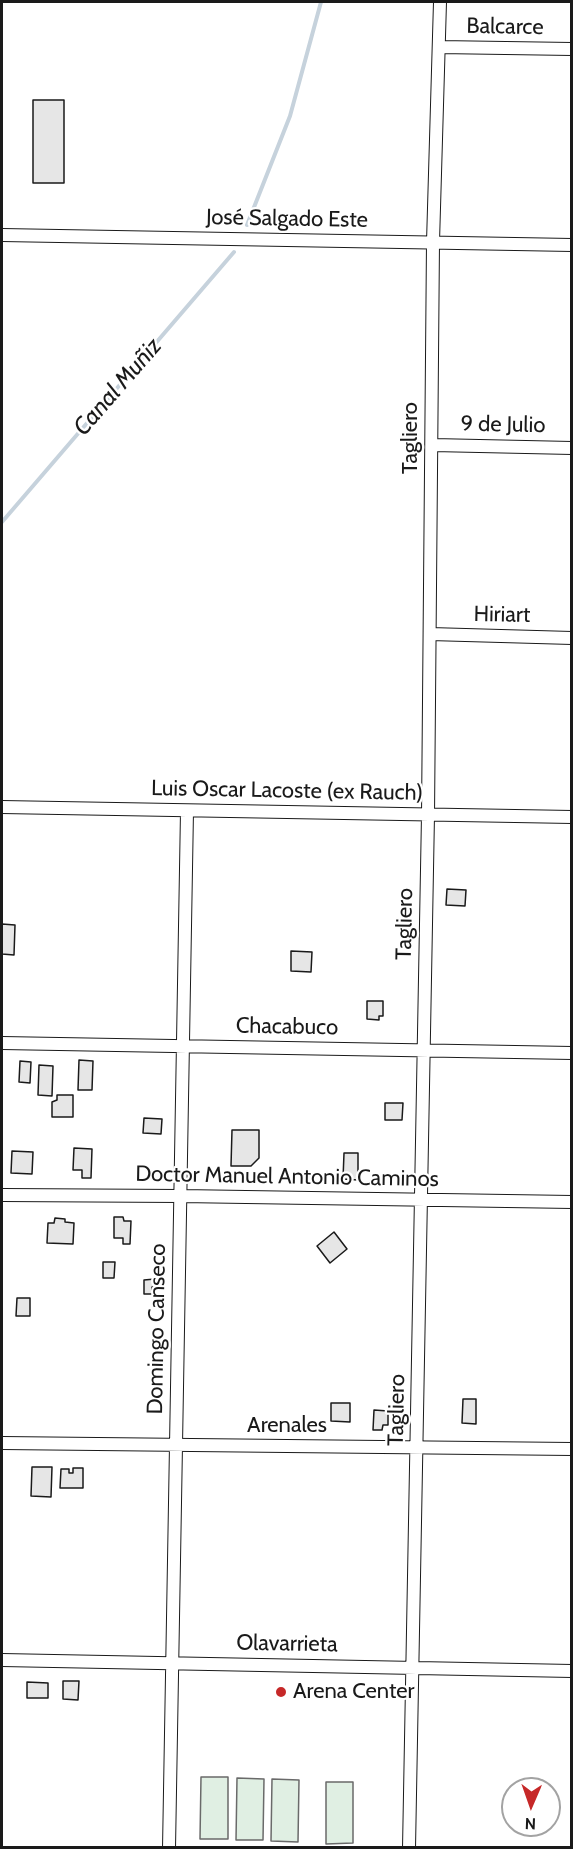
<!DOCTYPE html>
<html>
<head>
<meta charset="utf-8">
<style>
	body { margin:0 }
	#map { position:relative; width:573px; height:1849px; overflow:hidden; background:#fff; font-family:Cabin,sans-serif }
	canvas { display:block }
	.frame { position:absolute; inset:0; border:3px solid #1a1a1a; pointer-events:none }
	.north { position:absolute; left:501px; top:1777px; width:60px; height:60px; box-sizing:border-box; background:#fff; border:2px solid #a3a3a3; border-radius:50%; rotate:182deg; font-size:16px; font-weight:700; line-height:24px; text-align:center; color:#1a1a1a }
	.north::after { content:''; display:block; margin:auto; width:21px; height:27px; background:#c62828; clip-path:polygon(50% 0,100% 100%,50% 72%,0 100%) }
</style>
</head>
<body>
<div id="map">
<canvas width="573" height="1849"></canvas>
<div class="frame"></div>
<div class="north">N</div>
</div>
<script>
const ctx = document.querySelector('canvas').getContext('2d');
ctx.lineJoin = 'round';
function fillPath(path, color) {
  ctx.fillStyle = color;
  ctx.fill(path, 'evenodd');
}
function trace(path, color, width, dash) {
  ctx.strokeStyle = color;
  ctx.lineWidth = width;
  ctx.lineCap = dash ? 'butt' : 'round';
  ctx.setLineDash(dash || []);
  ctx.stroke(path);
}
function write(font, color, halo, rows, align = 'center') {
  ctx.font = font + ' Cabin,sans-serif';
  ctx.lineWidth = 4.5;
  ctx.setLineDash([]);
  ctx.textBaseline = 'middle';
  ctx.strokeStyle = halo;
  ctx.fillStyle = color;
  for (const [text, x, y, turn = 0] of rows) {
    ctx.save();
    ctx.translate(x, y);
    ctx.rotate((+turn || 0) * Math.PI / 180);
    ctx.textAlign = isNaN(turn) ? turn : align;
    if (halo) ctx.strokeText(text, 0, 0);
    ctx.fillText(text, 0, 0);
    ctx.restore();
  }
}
const green = new Path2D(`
	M201,1777H228V1839H200Z
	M237,1778L264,1779L263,1840H236Z
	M272,1779L299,1780L298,1842L271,1841Z
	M326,1782H353V1843L326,1844Z`);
fillPath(green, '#e0efe3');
trace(green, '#6a6a6a', 1.5);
trace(new Path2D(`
	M247,225L290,116L321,2
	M2,522L234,252`), '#c6d2dc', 4);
const building = new Path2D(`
	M33,100H64V183H33Z
	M447,889L466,890L465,906L446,905Z
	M2,924L15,925L14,955L2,954Z
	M291,951L312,952L311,972L291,971Z
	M367,1001H383V1016H379V1020L367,1019Z
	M79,1060L93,1061L92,1090H78Z
	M20,1061L31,1062L30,1083L19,1082Z
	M39,1065L53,1066L52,1096L38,1095Z
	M57,1095H73V1117H52V1102L57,1100Z
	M385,1103H403L402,1120H385Z
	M144,1118L162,1119L161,1134L143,1133Z
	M232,1130H259V1158L251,1166H231Z
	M74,1148L92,1149L91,1178H82V1170H73Z
	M12,1151L33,1152L32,1174L11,1173Z
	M344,1153H358V1180L343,1179Z
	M114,1217H123L124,1221H131L130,1244H123V1238H114Z
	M55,1218L65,1219V1222L74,1223L73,1244L47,1243L48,1223H54Z
	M334,1232L347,1249L330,1263L317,1246Z
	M103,1262H115L114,1278H103Z
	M155,1279V1287H152V1294H144V1280Z
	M17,1298H30V1316H16Z
	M463,1399H476V1424L462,1423Z
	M331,1403H350V1422L331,1421Z
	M374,1410L388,1411V1425H383L382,1430H373Z
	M32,1467H52L51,1497L31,1496Z
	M73,1468H83V1488H60L61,1469H69V1473H73Z
	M63,1681H79L78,1700L63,1699Z
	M27,1682L48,1683V1698H27Z`);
fillPath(building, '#e6e6e6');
trace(building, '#1a1a1a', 1.5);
const minor = new Path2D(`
	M439,47L572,49
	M2,235L572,245
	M433,445L572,448
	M430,634L572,638
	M2,807L572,817
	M2,1043L572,1053
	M2,1195L181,1196L572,1202
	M2,1443L572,1449
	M2,1660L572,1671
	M169,1848L187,811
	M409,1848L428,815L433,242L440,2`);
trace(minor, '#1a1a1a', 14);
trace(minor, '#fff', 12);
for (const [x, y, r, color] of [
	[281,1692,6,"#c62828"]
]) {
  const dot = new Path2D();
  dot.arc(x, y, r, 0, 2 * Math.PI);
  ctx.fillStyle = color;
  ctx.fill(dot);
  trace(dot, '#fff', 2);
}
write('22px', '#1a1a1a', '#fff', [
	["Balcarce",505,27,1],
	["José Salgado Este",287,219,1],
	["9 de Julio",503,425,1],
	["Tagliero",411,438,-90],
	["Hiriart",502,615,1],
	["Luis Oscar Lacoste (ex Rauch)",287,791,1],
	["Tagliero",405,924,-89],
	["Chacabuco",287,1027,1],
	["Doctor Manuel Antonio Caminos",287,1177,1],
	["Domingo Canseco",157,1329,-89],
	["Tagliero",397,1410,-89],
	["Arenales",287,1426],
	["Olavarrieta",287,1644,1]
]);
write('22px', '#1a1a1a', '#fff', [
	["Arena Center",293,1692]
], 'left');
write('italic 24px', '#1a1a1a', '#fff', [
	["Canal Muñiz",118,387,-49]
]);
</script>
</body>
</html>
